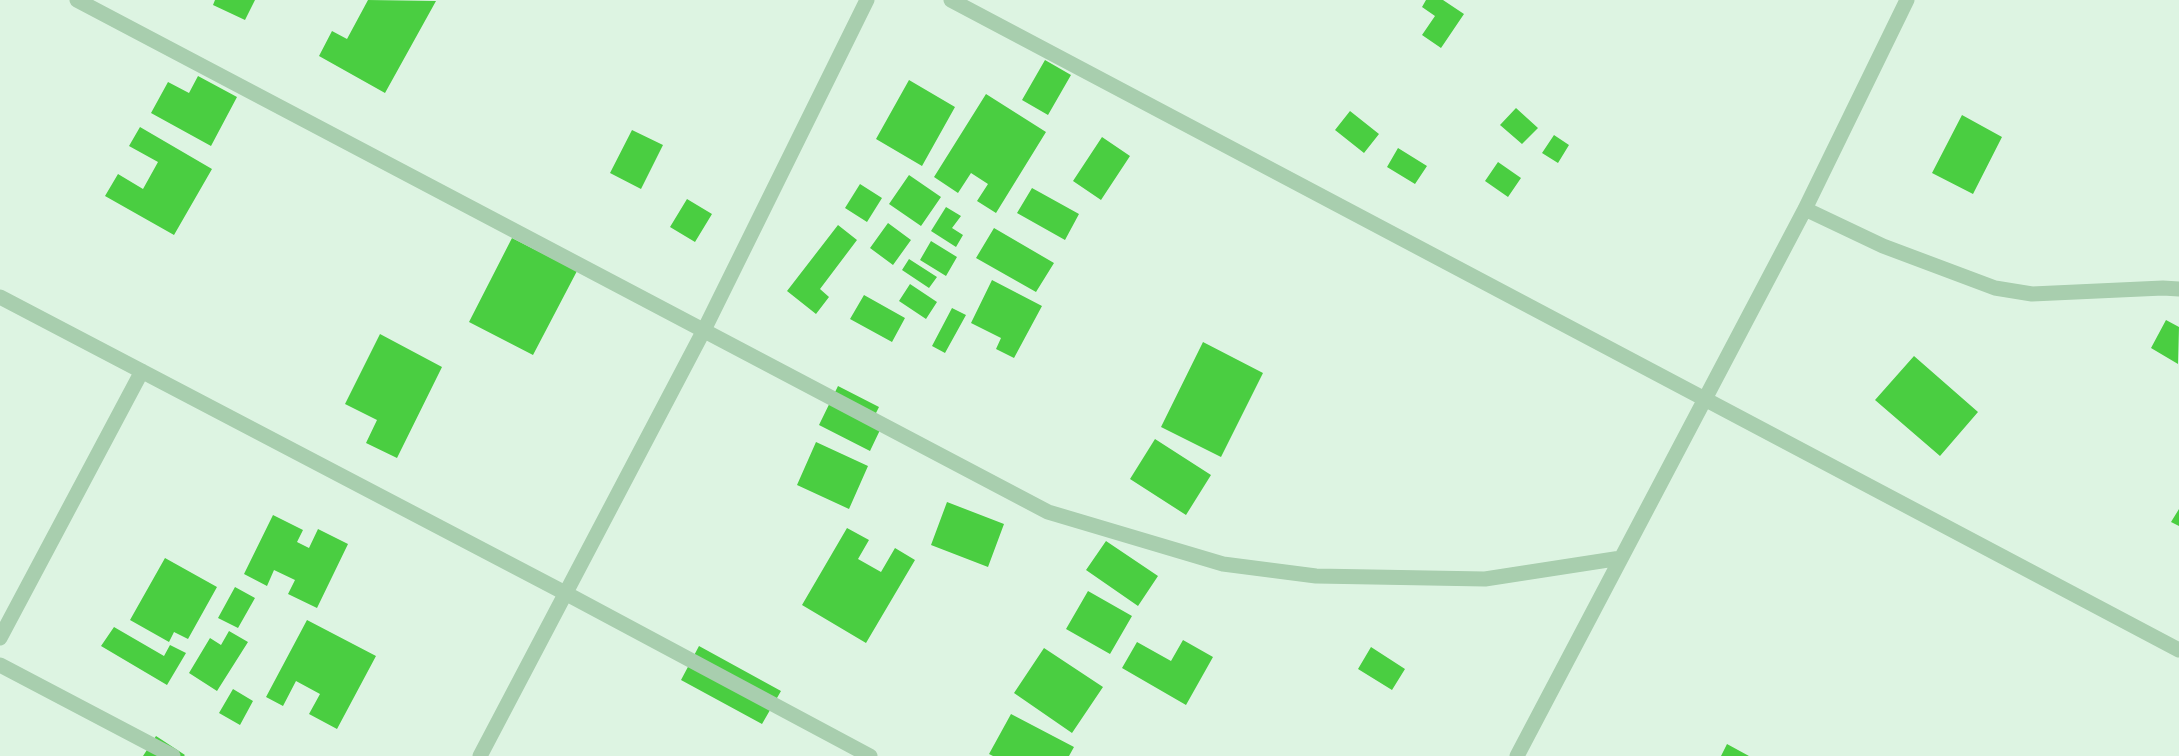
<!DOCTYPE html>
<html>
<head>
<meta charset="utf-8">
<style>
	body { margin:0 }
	canvas { display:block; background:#ddf4e2 }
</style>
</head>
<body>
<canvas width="2179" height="756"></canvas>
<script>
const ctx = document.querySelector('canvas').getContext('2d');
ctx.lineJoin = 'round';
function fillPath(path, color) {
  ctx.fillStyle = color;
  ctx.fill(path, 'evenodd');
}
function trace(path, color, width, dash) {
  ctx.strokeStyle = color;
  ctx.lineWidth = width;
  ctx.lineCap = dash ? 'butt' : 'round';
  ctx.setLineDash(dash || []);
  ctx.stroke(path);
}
fillPath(new Path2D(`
	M215,0H255L245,20L213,5Z
	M368,0L436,1L385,93L319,56L332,31L347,39Z
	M1426,0H1443L1464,14L1441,48L1422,35L1435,16L1422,7Z
	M1045,60L1071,75L1048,115L1022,100Z
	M198,76L237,97L211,146L151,113L168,82L189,93Z
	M909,80L955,107L922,166L876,139Z
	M986,94L1046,132L996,213L977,201L988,184L971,173L958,193L934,177Z
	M1516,108L1538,128L1522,144L1500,125Z
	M1350,111L1379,134L1364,153L1335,130Z
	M1962,115L2002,137L1973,194L1932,173Z
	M140,127L212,169L174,235L105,196L118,174L143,189L158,162L129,146Z
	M632,130L663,145L641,189L610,173Z
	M1554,135L1569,145L1558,163L1542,153Z
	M1102,137L1130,156L1101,200L1073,181Z
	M1398,148L1427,166L1415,184L1387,167Z
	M1498,162L1521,178L1508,197L1485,181Z
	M909,175L941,197L921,226L889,204Z
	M860,184L882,198L867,222L845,208Z
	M1032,188L1079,214L1065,240L1017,213Z
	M687,199L712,214L695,242L670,227Z
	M946,207L961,216L952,228L963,235L956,247L931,231Z
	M888,223L911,240L893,265L870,248Z
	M838,225L857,240L820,289L829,297L816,314L787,291Z
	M994,228L1054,263L1036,292L976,258Z
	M512,238L577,271L533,355L469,322Z
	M931,241L957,257L946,276L920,260Z
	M909,259L937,277L929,288L902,270Z
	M992,280L1042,306L1014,358L996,349L1001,338L971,323Z
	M910,284L937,302L926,319L899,301Z
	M864,295L905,318L892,342L850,319Z
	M952,308L966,315L945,353L932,346Z
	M2166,320L2179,327L2178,364L2151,348Z
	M380,334L442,367L397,458L366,443L377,420L345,404Z
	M1203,342L1263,373L1221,457L1161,427Z
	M1914,356L1978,412L1940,456L1875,400Z
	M838,386L879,407L870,425L880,430L870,451L819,425Z
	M1155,439L1211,475L1186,515L1130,479Z
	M816,442L868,466L849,509L797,485Z
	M947,502L1004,524L988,567L931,545Z
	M2179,509V526L2171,522Z
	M273,515L303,530L297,542L309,548L318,529L348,544L317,608L288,594L295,580L274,570L267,586L244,574Z
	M847,528L869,540L858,559L881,572L895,548L915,560L866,643L802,605Z
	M1106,541L1158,576L1138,606L1086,570Z
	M165,558L217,587L188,639L174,632L169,642L130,620Z
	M235,587L255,598L238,628L218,618Z
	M1088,591L1132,616L1110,654L1066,629Z
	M307,620L376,656L337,729L309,714L320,694L296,681L283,706L266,697Z
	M114,627L164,656L170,645L186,653L167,685L101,646Z
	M229,631L248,642L217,691L189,673L210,638L221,645Z
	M1183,640L1213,657L1186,705L1122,668L1137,642L1171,661Z
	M699,646L781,691L762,724L681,680Z
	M1371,647L1405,669L1392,690L1358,669Z
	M1044,648L1103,687L1072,733L1014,693Z
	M233,689L253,701L240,725L219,713Z
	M1011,714L1074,747L1069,756H993L989,754Z
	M156,736L185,755L184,756H143Z
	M1727,744L1749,756H1721Z`), '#4ace41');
trace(new Path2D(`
	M77,0L1048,512L1223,564L1316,576L1485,579L1621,558
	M951,0L2179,650
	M1805,209L1883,246L1995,288L2032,294L2163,288L2179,289
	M0,297L567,594L870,756
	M0,638L142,371
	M0,665L173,756
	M480,756L704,330L867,0
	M1517,756L1805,209L1907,0`), '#a8ceae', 15);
</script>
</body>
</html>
